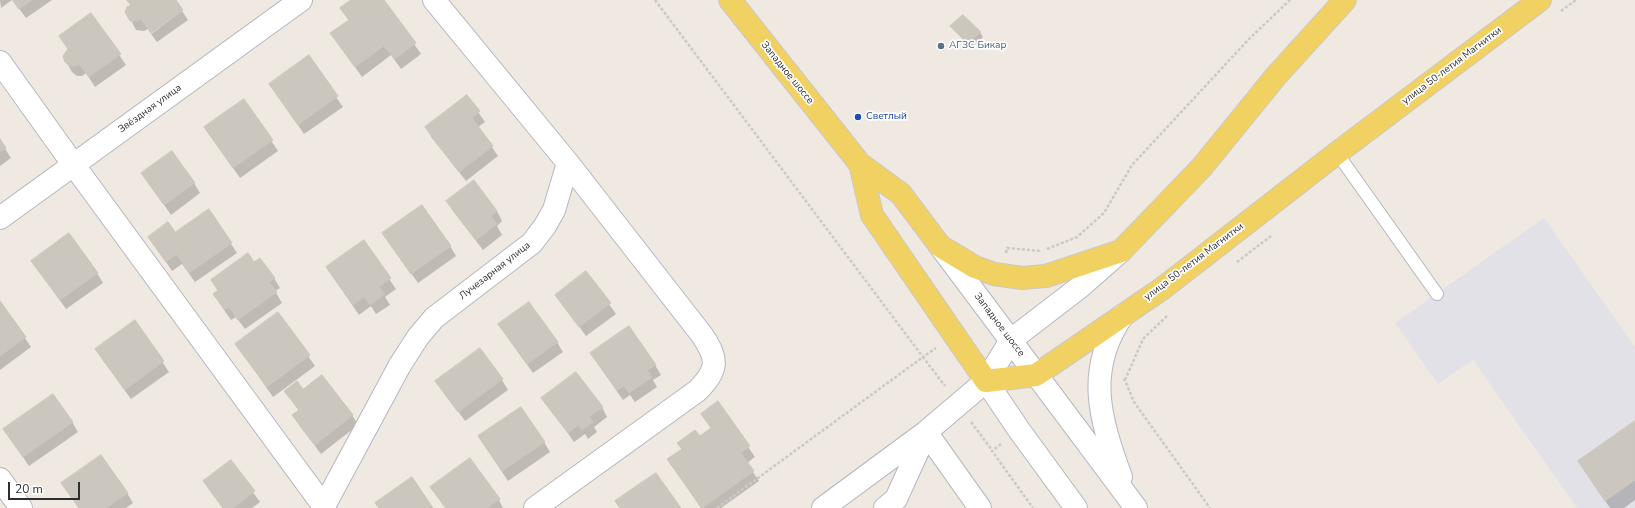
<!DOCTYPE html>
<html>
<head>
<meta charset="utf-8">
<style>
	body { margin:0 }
	#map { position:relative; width:1635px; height:508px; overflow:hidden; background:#efe9e1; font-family:"Nunito Sans",sans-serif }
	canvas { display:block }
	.scale { position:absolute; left:8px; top:482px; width:72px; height:18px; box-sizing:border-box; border:2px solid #2e2e2e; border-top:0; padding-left:5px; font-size:12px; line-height:14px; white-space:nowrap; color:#2e2e2e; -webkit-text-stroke:3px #fff; paint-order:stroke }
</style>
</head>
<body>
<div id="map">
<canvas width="1635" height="508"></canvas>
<div class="scale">20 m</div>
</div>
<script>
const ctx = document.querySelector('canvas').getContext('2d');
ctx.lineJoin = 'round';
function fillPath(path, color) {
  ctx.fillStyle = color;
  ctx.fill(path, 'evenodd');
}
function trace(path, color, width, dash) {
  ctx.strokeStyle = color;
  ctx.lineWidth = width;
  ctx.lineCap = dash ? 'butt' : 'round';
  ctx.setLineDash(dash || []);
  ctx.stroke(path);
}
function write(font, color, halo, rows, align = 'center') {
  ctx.font = font + ' "Nunito Sans",sans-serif';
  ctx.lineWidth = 3.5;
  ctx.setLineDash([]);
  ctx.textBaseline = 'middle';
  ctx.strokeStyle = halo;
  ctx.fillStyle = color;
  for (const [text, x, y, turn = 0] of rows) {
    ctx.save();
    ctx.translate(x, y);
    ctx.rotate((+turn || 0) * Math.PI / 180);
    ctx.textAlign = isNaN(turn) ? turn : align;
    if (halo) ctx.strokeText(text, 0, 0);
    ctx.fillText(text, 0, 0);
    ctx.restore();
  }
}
fillPath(new Path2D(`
	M1544,218L1635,347V508H1577L1473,360L1438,384L1395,323Z`), '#e3e1e8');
fillPath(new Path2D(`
	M0,0H12L1,8Z
	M13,0H52L26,18Z
	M127,0H175L181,10L150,32L148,29L144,31L136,30L131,20V6Z
	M353,0H383L421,54L401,69L391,55L362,77L332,34L349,21L342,8Z
	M182,11L188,20L157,42L151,34Z
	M91,14L126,65L95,87L86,73L82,76H77L72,72L66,61L69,50L60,36Z
	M952,26L980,32L983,37L971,48Z
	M308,57L343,107L304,134L270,84Z
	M467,96L485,122L478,127L498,156L466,181L432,138L426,128Z
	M244,100L278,151L240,178L205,128Z
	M0,141L11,158L0,166Z
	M142,173L194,183L200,193L171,215Z
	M447,201L497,211L502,221L497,226L502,235L483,250L453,211Z
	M209,211L237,253L195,282L182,264L172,271L149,237L176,234Z
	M383,233L450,246L456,256L418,283Z
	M363,242L396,289L385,297L390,305L376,314L371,306L359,315L327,268Z
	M32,261L97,273L103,283L66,309Z
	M254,263L274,278L280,288L275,291L282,303L245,329L236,317L231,320L220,304L214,294L218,291L212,280Z
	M586,272L616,314L586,336L556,295Z
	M0,302L31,347L0,370Z
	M278,313L315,366L273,397L236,344Z
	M135,322L169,372L131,399L102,359Z
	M505,334L557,342L563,352L533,373Z
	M591,354L655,365L661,375L653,380L657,387L635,402L630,395L623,400Z
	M502,380L508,390L465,421L436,381Z
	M302,390L352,415L358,425L321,454L299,425L293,415L299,411L286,391Z
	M543,398L602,407L607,417L594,427L597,432L588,439L585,434L574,442Z
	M718,403L755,457L747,463L759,481L721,508H701L668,460L712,429Z
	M72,422L78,432L29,466L4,429Z
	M1635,423V500L1624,508H1610L1579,462Z
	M479,437L544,442L550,452L508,481Z
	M231,462L260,502L252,508H223L205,482Z
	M63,483L127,493L133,503L126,508H79Z
	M432,487L499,500L503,508H445Z`), '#0003');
const building = new Path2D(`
	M13,0H32L19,9Z
	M127,0H176L183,10L151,33L141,19L138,21H130L125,12L127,7L131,5Z
	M351,0H384L416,43L395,59L384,46L355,67L330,33L349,20L340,8Z
	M91,13L121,54L89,77L79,64L76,66H70L65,62L63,56L68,49L59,36Z
	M963,15L981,32L967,43L950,26Z
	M309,55L338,96L298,125L269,84Z
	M467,95L480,111L472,118L493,146L459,172L425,127Z
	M244,99L273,140L233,168L204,127Z
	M0,139L6,148L0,152Z
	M172,151L195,183L164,205L141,173Z
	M474,180L497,211L491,216L497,224L476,240L446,201Z
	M422,205L451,246L411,274L382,233Z
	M209,209L232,243L189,273L176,254L186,247L176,232Z
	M168,222L186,247L166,262L148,237Z
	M69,233L98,273L60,300L31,261Z
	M364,240L391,278L379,287L385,294L370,305L364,297L353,305L326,267Z
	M248,253L254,262L260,258L275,278L269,282L277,292L238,320L229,307L225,310L213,294L218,290L211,280Z
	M586,271L611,303L579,327L555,295Z
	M0,301L26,337L0,356Z
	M529,302L558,342L527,364L498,324Z
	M278,312L310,355L267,387L235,344Z
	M135,320L164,361L125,390L95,349Z
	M629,326L656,365L647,370L652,377L629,393L624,386L617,390L590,353Z
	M480,348L503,379L458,412L435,381Z
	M576,372L603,407L589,417L593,422L582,430L578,425L568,433L541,398Z
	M322,375L353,415L315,445L292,415L299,410L284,391L297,381L303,389Z
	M53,394L73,422L23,457L3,429Z
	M718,401L750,446L741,453L754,471L702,508L667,459L682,449L677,443L695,430L700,436L711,428L701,414Z
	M521,407L545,442L502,471L478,436Z
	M1635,421V480L1605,501L1578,461Z
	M101,455L128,493L106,508H79L61,483Z
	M470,458L500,499L487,508H446L430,487Z
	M231,460L255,491L233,508H223L203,481Z
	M656,473L681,508H620L615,501Z
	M412,477L433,508H379L375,503Z`);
fillPath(building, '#cbc7bf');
trace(building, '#cbc5ba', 1);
const lane = new Path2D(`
	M1337,153L1437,294`);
const street = new Path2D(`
	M0,62L73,164L325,508
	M0,218L301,0
	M940,246L1136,508
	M986,381L1019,430L1076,508
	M926,432L980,508
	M1121,477C1100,419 1085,371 1122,316
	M0,479L21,508
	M323,508L400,365L418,337L434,318L532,243L545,226L554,210L568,163L434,0
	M535,508L697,391C718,370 719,360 702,335L568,163
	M823,508L926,432L986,381L1011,340L1080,287L1121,251
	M885,508L896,499L926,433`);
const primary = new Path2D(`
	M730,0L860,164L901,194L940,246L975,267L994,274L1022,278L1046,276L1121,251L1202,167L1276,76L1345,0
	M860,164L872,215L986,381L1036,375L1163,288L1337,153L1540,0`);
trace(lane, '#b4b7c1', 14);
trace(street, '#b4b7c1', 24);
trace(primary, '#c9c9c9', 24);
trace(new Path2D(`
	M655,0L923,357L936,348
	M1561,11L1576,0
	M1047,249L1077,237L1104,213L1132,165L1249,39L1290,0
	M1006,253L1007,248L1041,251
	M1237,262L1271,236
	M1123,380H1125L1134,402L1210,508
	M1125,380L1143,339L1167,316
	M971,422L992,450
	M1001,444L992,451L1033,508
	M717,508L923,357L945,386`), '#c9c9c9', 2.5, [3, 2]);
trace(lane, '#fff', 12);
trace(street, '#fff', 22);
trace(primary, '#f2d163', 22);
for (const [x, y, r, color] of [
	[941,46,4,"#5c6f8a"],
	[858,117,4,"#1a4fb4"]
]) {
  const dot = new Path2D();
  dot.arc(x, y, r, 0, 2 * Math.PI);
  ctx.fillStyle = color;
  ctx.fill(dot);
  trace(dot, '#fff', 1.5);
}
write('10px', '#4e5e75', '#fff', [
	["АГЗС Бикар",949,46]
], 'left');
write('10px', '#2e2e2e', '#fff', [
	["улица 50-летия Магнитки",1452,66,-37],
	["Западное шоссе",787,73,51],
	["Звёздная улица",150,109,-36],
	["улица 50-летия Магнитки",1194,262,-37],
	["Лучезарная улица",495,271,-38],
	["Западное шоссе",999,325,53]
]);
write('10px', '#164399', '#fff', [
	["Светлый",866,117]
], 'left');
</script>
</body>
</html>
